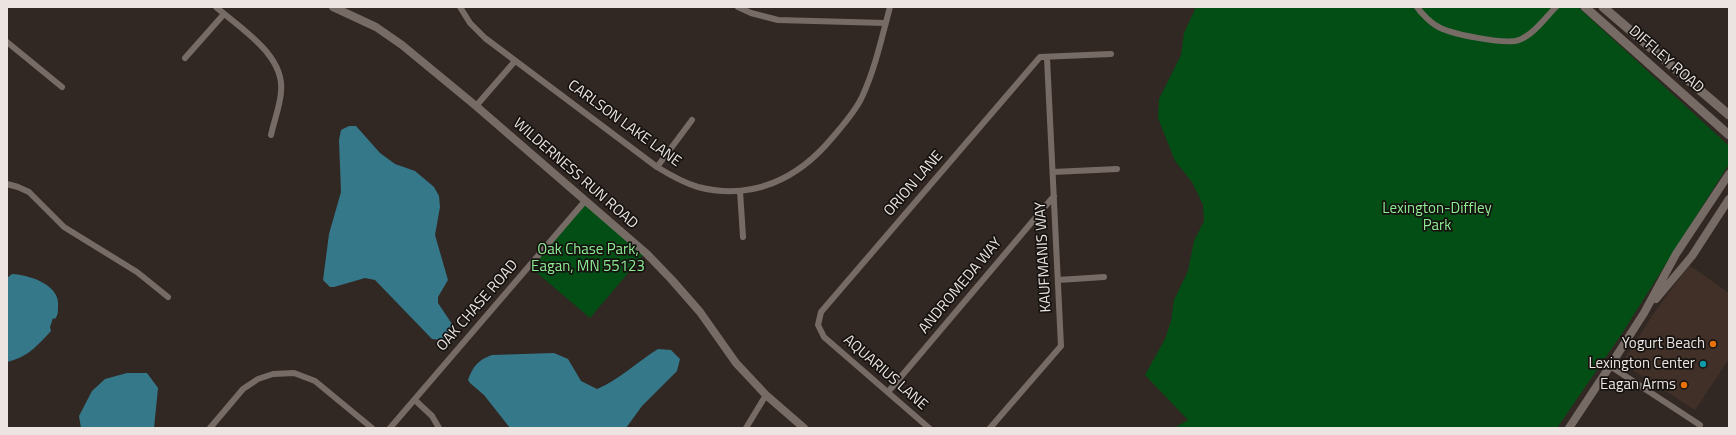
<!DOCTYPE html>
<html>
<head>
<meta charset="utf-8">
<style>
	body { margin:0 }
	#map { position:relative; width:1736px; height:435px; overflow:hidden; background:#322823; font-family:"Titillium Web",sans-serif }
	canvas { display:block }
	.frame { position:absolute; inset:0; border:8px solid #ebe4e1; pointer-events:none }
</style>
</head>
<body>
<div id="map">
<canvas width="1736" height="435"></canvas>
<div class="frame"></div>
</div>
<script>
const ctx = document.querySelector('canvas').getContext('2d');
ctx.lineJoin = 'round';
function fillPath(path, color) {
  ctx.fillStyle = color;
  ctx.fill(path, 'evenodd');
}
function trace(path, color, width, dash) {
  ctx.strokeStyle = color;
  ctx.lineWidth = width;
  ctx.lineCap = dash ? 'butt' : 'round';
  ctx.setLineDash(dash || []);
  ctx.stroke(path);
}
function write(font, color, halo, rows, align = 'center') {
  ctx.font = font + ' "Titillium Web",sans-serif';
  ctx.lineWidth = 3.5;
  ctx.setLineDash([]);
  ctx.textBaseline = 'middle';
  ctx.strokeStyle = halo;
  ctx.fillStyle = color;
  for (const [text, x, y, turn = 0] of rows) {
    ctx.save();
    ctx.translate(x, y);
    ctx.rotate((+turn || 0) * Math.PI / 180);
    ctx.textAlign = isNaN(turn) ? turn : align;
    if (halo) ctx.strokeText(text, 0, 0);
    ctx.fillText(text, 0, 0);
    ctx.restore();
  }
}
fillPath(new Path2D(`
	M1689,265L1729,293V359L1695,410L1622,363L1652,316Z`), '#403028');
fillPath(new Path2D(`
	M1196,7H1578L1729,146V164L1621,335L1557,428H1174L1188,420L1145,375L1165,339L1171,321L1174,300L1188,271L1194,241L1204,221L1203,205L1192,182L1175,161L1158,118L1159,99L1181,55L1184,33Z
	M585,201L645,253L590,318L529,266Z`), '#034e14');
fillPath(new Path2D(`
	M349,126H356L380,153L395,164L415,171L434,187L439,196L440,207L435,235L448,280L438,297V303L454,327L453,333L448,341L432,339L375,280L365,278L334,287H330L323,280L329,234L341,192L339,140L341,130Z
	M12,274C30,275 61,285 58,307C58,312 58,315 55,319L53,318L50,327L51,331C37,346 28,357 7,362V278Z
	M658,349L671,350L680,359L677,371L642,406L626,428H510L484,395L470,383L468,380C473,366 478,360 492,355L554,353L568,359L581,381L597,389C619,380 637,362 658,349Z
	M127,373H147L158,388L154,428H81L79,416L92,391L105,379Z`), '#34788a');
trace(new Path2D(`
	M216,7C241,29 285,55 281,92C280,106 274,121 271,135
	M460,7L470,23L485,38L657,167C670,175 684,183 698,187C752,201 798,179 832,138C843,125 855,112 862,97C875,69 882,37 890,7
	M738,7L751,13L778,20L885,23
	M1417,7C1421,13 1431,23 1437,26C1449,34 1506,45 1519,40C1534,34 1545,18 1556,7
	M7,42L62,87
	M185,58L224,14
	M476,106L515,61
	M657,167L692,120
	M1053,172L1117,169
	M7,184L18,187L29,192L64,227L137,272L168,297
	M740,191L743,237
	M1058,280L1104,277
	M1610,366L1700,425
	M888,392L1054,196
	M415,400L432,416L439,428
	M210,428L243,389L258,379L273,374L294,373L315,381L372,428
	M390,428L585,201
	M746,428L766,395
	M929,428L824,337L818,325L821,312L1040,57L1111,54
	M990,428L1061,346L1047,58`), '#776b66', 6);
trace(new Path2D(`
	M333,7L376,27L402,45L476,106L647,254L672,280L700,312L736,363L766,395L804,428
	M1656,299L1692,256L1729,199
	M1569,428L1610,366L1644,313L1676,254L1729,174`), '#776b66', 8);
trace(new Path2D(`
	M1585,7L1729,135
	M1603,7L1729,115`), '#776b66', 9);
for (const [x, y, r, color] of [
	[1713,344,4,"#e8710a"],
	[1703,364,4,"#0f9aa8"],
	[1684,385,4,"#e8710a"]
]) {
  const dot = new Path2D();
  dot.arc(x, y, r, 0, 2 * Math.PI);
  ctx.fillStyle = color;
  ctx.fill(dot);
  trace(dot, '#161210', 1.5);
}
write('15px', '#ebe4e1', '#161210', [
	["DIFFLEY ROAD",1666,60,41],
	["CARLSON LAKE LANE",624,124,36],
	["WILDERNESS RUN ROAD",575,174,41],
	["ORION LANE",914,184,-49],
	["KAUFMANIS WAY",1044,257,-93],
	["ANDROMEDA WAY",961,286,-50],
	["OAK CHASE ROAD",478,306,-49],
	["AQUARIUS LANE",885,373,41]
]);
write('15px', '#8ded93', '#161210', [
	["Lexington-Diffley",1437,209],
	["Park",1437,226],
	["Oak Chase Park,",588,250],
	["Eagan, MN 55123",588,267]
]);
write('15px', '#ebe4e1', '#161210', [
	["Yogurt Beach",1705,344],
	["Lexington Center",1695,364],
	["Eagan Arms",1676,385]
], 'right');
</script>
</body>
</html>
